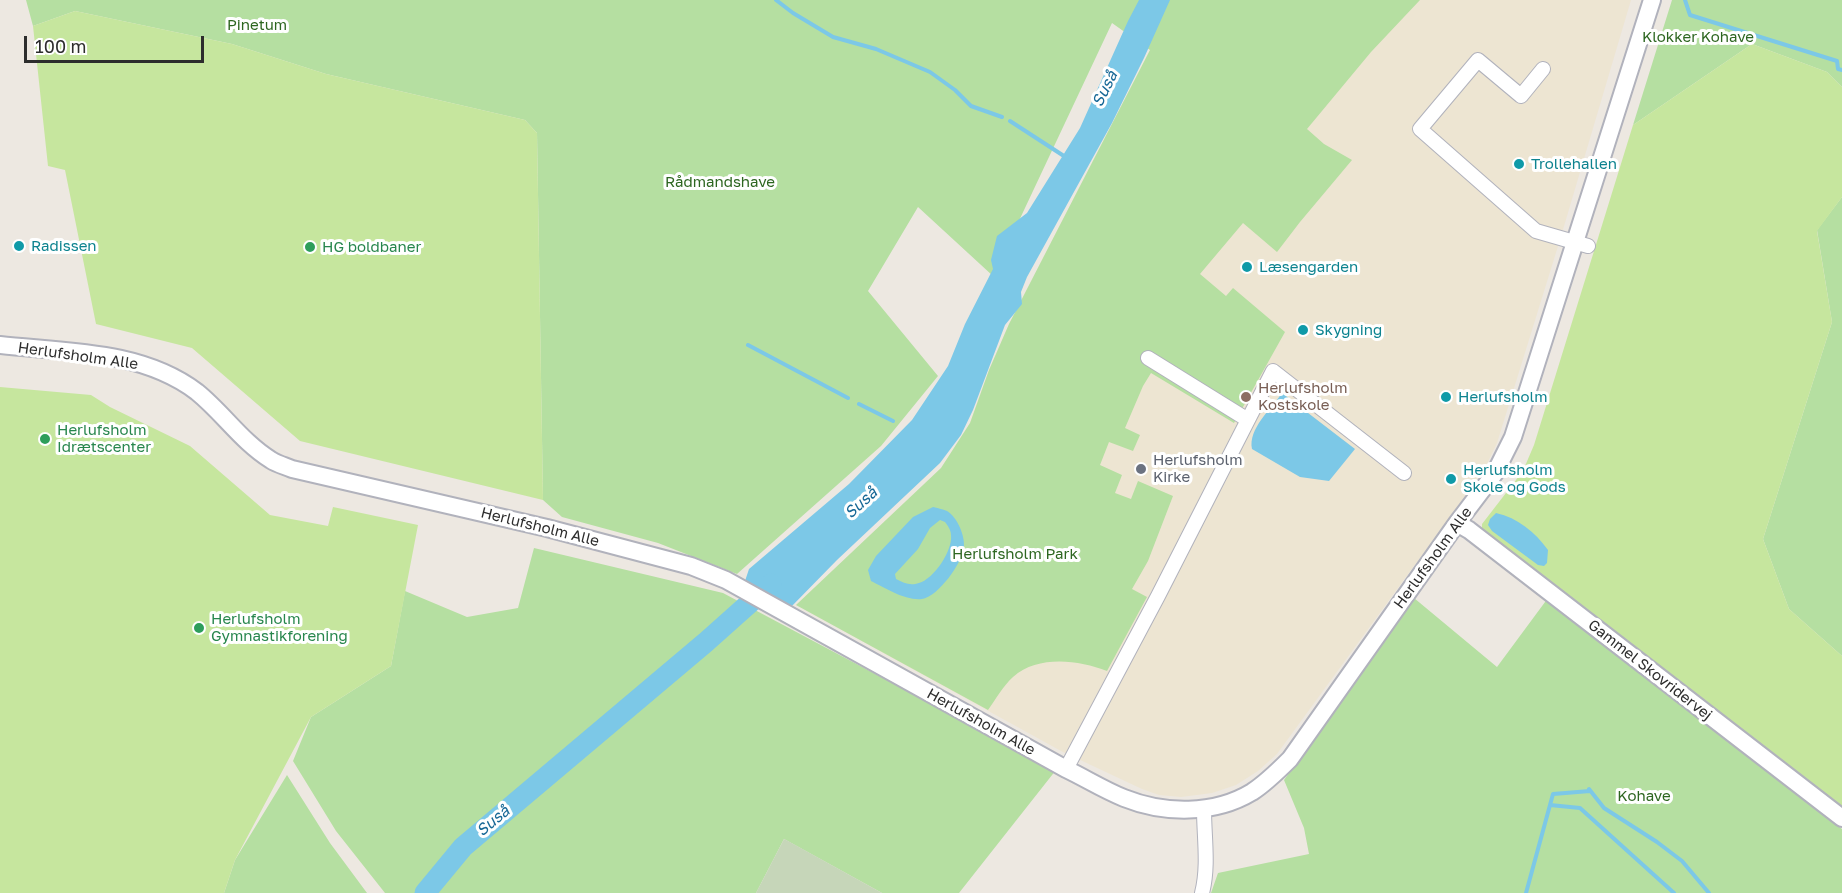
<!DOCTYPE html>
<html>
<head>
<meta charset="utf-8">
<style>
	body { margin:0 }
	#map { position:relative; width:1842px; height:893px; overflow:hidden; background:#ede8e1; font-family:"Golos Text",sans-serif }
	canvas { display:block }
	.scale { position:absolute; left:24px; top:36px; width:180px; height:27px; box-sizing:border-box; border:3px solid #2d2d2d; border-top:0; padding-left:8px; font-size:18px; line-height:21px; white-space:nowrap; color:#2d2d2d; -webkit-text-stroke:4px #fff; paint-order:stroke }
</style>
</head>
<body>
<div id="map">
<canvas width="1842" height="893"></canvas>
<div class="scale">100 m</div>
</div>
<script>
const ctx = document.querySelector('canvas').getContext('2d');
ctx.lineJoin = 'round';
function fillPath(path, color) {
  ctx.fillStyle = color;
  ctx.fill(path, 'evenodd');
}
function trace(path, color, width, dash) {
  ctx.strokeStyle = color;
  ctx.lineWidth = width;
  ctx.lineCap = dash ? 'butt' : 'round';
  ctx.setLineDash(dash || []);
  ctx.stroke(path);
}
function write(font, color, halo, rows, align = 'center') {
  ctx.font = font + ' "Golos Text",sans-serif';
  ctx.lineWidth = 6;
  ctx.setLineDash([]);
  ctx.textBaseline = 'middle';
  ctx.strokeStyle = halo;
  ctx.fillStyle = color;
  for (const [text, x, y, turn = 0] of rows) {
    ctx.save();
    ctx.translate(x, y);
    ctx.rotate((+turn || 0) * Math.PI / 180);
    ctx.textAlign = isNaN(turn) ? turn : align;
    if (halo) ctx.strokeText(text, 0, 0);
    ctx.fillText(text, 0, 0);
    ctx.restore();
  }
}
fillPath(new Path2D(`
	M1320,0H1631L1559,243L1497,443L1484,470L1277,754L1258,771L1236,785L1212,793L1181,797L1159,795L1142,789L1061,751L796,605L941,468L957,446L970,423L989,370L1009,324L1150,50Z`), '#ede5d2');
fillPath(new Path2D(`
	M26,0H1420L1371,52L1307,129L1324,144L1352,160L1300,222L1277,252L1243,223L1200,274L1226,296L1233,288L1285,332L1234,423L1151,373L1143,386L1125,428L1140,435L1133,451L1109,442L1100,465L1122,475L1115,493L1131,499L1138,481L1173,496L1148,561L1132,589L1147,597L1107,671C1078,660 1038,655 1013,677C1003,686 996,699 988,710L796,605L941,468L970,423L989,370L1009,324L1150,50L1112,23L993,276L918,207L868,291L938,376L881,446L737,574L658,543L562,517L543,500L537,133L525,120L326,74L232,44L75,11L33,26Z
	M1672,0H1842V87L1827,72L1752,44L1633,125Z
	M1842,197V656L1789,609L1763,539L1832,322L1817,230Z
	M534,548L723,593L1056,770L959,893H882L784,839L756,893H385L336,831L293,761L311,717L391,666L405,591L467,617L518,608Z
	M1414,598L1497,667L1548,598L1842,829V893H1211L1218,873L1309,854L1304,828L1284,780Z
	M287,775L330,843L367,893H224L235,860Z`), '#b5dfa1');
fillPath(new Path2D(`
	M784,839L788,841L882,893H756Z`), '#c6d6b9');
fillPath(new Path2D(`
	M75,11L232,44L326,74L525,120L537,133L543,500L300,441L192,348L96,324L65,170L48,166L33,26Z
	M1752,44L1827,72L1842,87V197L1817,231L1832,322L1763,539L1789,609L1842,656V807L1482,530V524L1516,480L1525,466L1534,445L1633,125Z
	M0,387L91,395L110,407L190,446L270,515L328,526L333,507L418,525L391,666L311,717L235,860L224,893H0Z`), '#c6e69e');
fillPath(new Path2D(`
	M1139,0H1170L1144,58L1112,123L1027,277L1021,292L1022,304L1005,325L973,410L961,435L940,463L837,560L791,607L745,581L749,569L849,484L912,420L948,366L965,324L993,269L991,260L997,236L1027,213L1080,128L1128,21Z
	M1282,393L1355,449L1329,481L1300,477L1252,449C1248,429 1271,409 1282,393Z
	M933,507C937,508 943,509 947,511C957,517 965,535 964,547C963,562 938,597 922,599C906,601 885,588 871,581L868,570L876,556L913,517ZM940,520L945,522C948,526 951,530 951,535C953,550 934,579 919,583C910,586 904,583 896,579L895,574L918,549L930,528Z
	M1496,513C1518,518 1535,532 1548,550L1547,563L1544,566L1538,565L1492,531L1488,525L1490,519Z`), '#7cc8e7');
trace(new Path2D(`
	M776,0L793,13L833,37L876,49L930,72L955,90L971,106L1002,117
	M1685,0L1690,15L1837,61L1838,69L1842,70
	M1010,121L1067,158
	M748,345L848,398
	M859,404L893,421
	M1589,789L1604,808L1657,842L1682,861L1709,893
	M1550,805L1580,808L1674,893
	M1526,893L1553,794L1590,791`), '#7cc8e7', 4);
trace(new Path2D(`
	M425,893L463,847L706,642L771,584`), '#7cc8e7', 21);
const minor = new Path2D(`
	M1543,69L1521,96L1478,60L1420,129L1536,231L1588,246
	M1148,358L1248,420
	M1066,769L1158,596L1273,371L1404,473
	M1202,893C1209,866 1204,837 1204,809`);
const tertiary = new Path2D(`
	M0,345C66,352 142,350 197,392C223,413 242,442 271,460C277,464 285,466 292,469L547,528L691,566L726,580L1066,769C1085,778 1104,790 1124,798C1164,814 1214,815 1252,792C1266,783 1278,771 1290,759L1457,523L1495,473L1513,437L1652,0
	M1457,523L1469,530L1842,818`);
trace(minor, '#b1b2bc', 16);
trace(tertiary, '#b1b2bc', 20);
trace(minor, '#fff', 14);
trace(tertiary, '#fff', 16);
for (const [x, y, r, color] of [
	[1519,164,6,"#0f9aa8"],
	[19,246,6,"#0f9aa8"],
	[310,247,6,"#2e9e5b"],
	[1247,267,6,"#0f9aa8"],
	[1303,330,6,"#0f9aa8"],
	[1246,397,6,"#8d6e63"],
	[1446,397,6,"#0f9aa8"],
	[45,439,6,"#2e9e5b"],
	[1141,469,6,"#6b7280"],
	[1451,479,6,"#0f9aa8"],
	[199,628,6,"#2e9e5b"]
]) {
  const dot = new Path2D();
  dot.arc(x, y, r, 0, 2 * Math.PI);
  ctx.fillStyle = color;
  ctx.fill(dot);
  trace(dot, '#fff', 2);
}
write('15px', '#2d6620', '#fff', [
	["Pinetum",257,25],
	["Klokker Kohave",1698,37],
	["Rådmandshave",720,182],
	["Herlufsholm Park",1015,554],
	["Kohave",1644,796]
]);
write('15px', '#0d838f', '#fff', [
	["Trollehallen",1531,164],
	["Radissen",31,246],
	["Læsengarden",1259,267],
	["Skygning",1315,330],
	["Herlufsholm",1458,397],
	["Herlufsholm",1463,470],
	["Skole og Gods",1463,487]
], 'left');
write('15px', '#27864d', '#fff', [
	["HG boldbaner",322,247],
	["Herlufsholm",57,430],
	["Idrætscenter",57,447],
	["Herlufsholm",211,619],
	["Gymnastikforening",211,636]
], 'left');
write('15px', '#2d2d2d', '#fff', [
	["Herlufsholm Alle",78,356,8],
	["Herlufsholm Alle",540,527,14],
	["Herlufsholm Alle",1433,558,-54],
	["Gammel Skovridervej",1650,670,38],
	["Herlufsholm Alle",981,722,29]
]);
write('15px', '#785e54', '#fff', [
	["Herlufsholm",1258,388],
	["Kostskole",1258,405]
], 'left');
write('15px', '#5b616d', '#fff', [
	["Herlufsholm",1153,460],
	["Kirke",1153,477]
], 'left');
write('italic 16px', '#176896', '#fff', [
	["Suså",1105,89,-64],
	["Suså",861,503,-42],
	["Suså",493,821,-40]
]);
</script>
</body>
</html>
